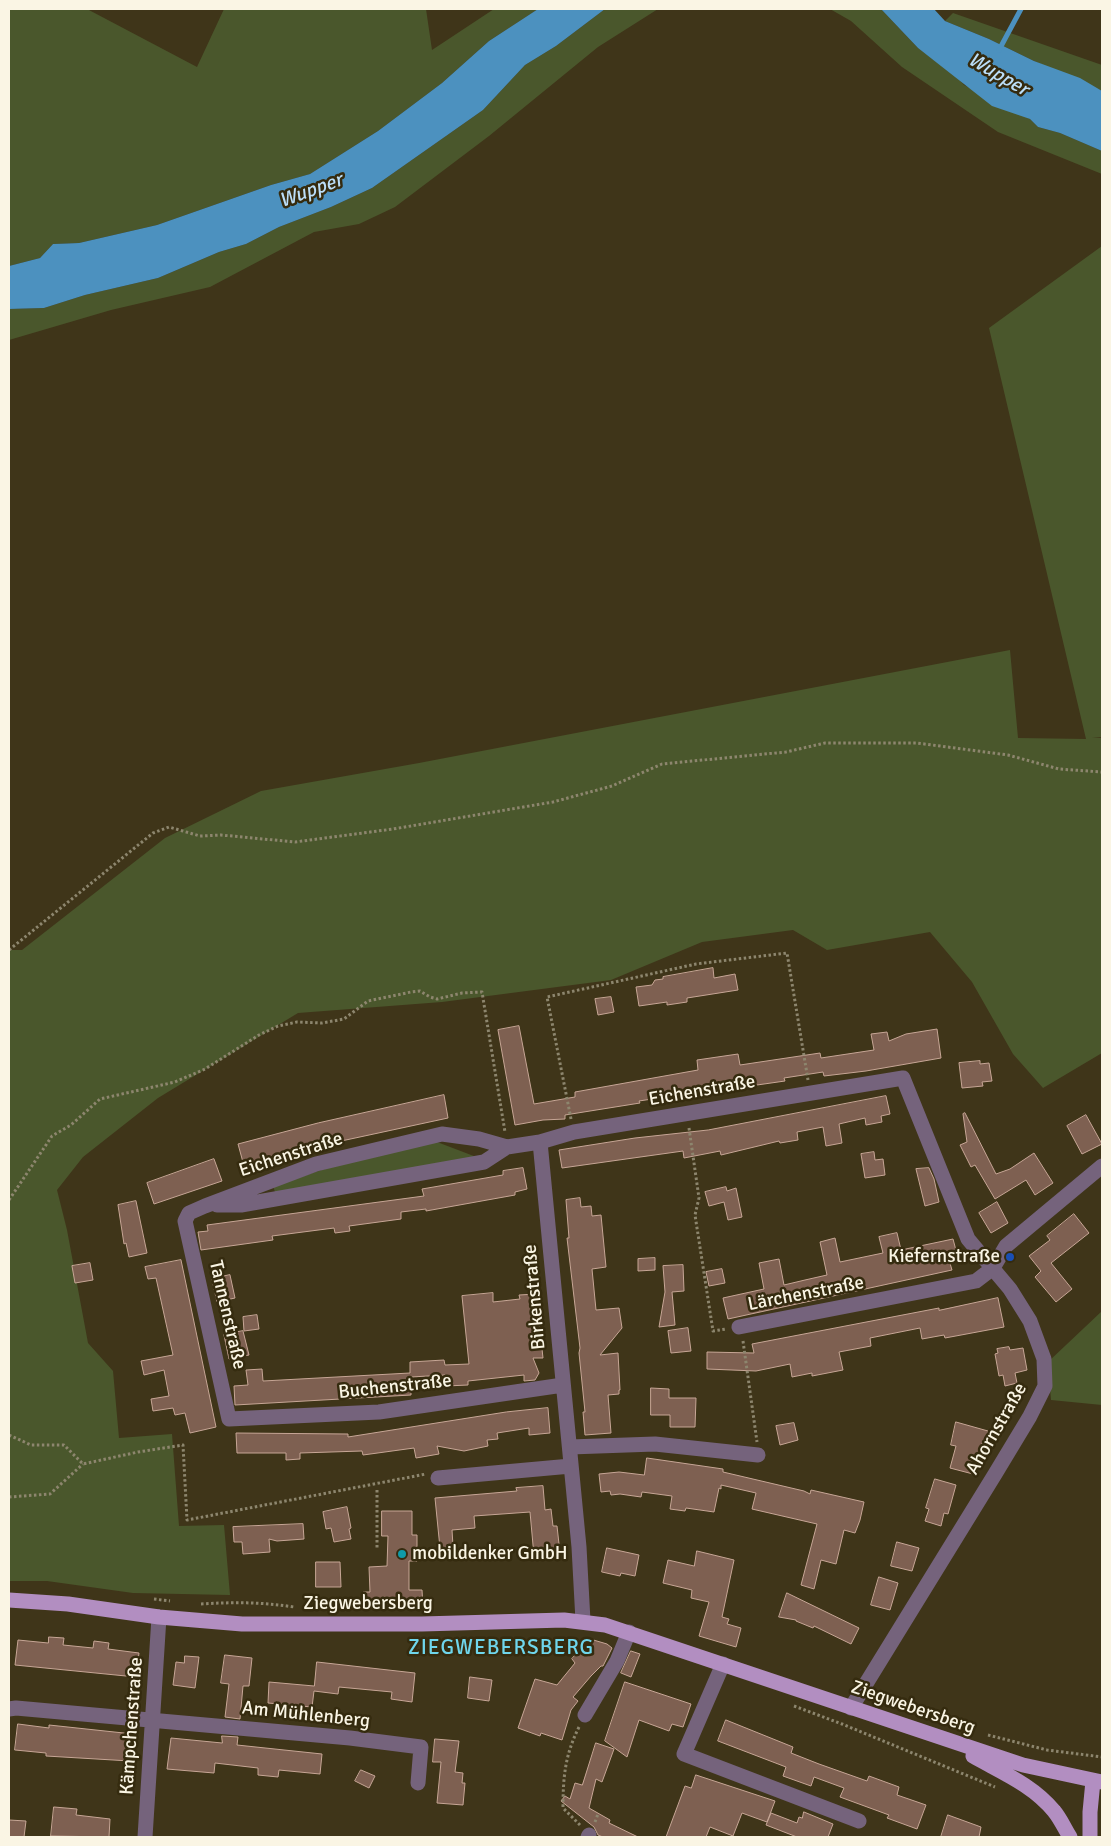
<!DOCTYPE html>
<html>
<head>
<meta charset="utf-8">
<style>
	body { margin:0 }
	#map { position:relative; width:1111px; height:1846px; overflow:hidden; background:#3f3519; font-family:Signika,sans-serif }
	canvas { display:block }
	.frame { position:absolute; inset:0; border:10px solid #faf5e4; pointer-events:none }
</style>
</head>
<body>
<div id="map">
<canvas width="1111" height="1846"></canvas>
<div class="frame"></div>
</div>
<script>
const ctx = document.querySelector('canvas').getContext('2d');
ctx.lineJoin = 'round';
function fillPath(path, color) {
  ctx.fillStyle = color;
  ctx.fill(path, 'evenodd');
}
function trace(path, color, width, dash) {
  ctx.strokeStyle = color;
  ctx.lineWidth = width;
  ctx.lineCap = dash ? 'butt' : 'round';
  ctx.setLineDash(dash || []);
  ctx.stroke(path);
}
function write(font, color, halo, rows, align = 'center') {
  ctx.font = font + ' Signika,sans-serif';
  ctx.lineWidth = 5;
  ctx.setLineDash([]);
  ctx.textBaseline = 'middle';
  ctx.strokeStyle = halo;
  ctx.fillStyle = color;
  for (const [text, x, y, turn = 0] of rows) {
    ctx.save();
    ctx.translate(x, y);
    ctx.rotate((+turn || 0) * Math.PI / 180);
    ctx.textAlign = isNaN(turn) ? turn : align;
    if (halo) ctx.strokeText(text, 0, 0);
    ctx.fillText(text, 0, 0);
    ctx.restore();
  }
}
fillPath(new Path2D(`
	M9,9H87L197,67L224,9H426L432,50L494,9H538L489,41L442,83L378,131L310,174L271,185L157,225L79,243L53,244L40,258L9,266Z
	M605,9H658L598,47L489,136L395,207L359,224L314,232L210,287L111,310L9,340V309L44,308L85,295L158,278L219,252L246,244L279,227L331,207L372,188L483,110L525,65L556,46Z
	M830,9H881L918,48L957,77L964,85L1030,119L1038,127L1060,133L1102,151V174L998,132L902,67L851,21Z
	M953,13L1102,65V91L1034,61L989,39L945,21Z
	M1102,246V737L1092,738H1102V1053L1043,1088L1013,1054L972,982L930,932L827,950L793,930L702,942L611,980L442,1002L298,1013L158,1098L83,1157L57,1190L67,1230L88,1343L113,1371L119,1438L172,1434L179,1526L224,1525L230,1595L133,1593L47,1581H9V950H22L165,838L261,791L419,763L1010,650L1018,738L1086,739L989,328Z
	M437,1142L479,1158L276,1195L273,1186L349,1161Z
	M1102,1311V1405L1051,1400L1048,1362Z`), '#4a572c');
fillPath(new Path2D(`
	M538,9H605L556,46L525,65L483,110L372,188L331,207L279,227L246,244L219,252L158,278L85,295L44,308L9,309V266L40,258L53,244L79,243L157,225L271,185L310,174L378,131L442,83L489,41Z
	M881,9H934L945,21L989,39L1034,61L1080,78L1102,91V151L1060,133L1038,127L1030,119L992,106L918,48Z`), '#4c91bf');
trace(new Path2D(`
	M999,50L1021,9`), '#4c91bf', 5);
const building = new Path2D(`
	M713,968L714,978L735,974L738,990L687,998V1002L667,1005V1002L639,1006L636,987L652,985L655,980L663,979V977Z
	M611,997L614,1012L598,1015L595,999Z
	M519,1026L534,1104L575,1097V1092L698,1070L697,1060L738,1054L740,1065L820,1053L821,1058L874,1050L871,1034L887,1032L889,1041L906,1034L937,1029L941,1058L866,1071L824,1076L823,1072L784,1078L785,1081L743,1087V1085L639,1101L640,1103L565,1115V1119L543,1120L515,1125L498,1030Z
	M980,1061V1064L989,1063L992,1081L982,1082L983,1086L962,1088L959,1063Z
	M444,1095L448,1118L318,1146L244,1166L238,1144L318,1123Z
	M886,1096L890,1114L881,1116L882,1122L866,1125L865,1118L839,1124L842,1143L826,1146L823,1127L797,1132L798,1140L780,1143L779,1141L721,1155L720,1151L684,1158L683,1151L562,1168L559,1150L635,1138L708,1130Z
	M965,1113L996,1174L1010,1169L1034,1153L1053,1183L1035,1195L1026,1180L995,1199L975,1165L971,1167L960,1145L967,1142L963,1114Z
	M1086,1115L1102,1144L1082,1154L1067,1126Z
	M874,1152L875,1160L883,1159L885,1175L865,1178L861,1154Z
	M214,1159L222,1181L154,1204L147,1183Z
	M523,1168L527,1189L515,1192V1195L426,1211V1209L401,1212V1219L349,1226L350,1231L335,1233L334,1228L272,1236L273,1240L201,1250L198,1232L208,1231L207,1225L424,1196L422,1189L503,1175V1171Z
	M929,1168L934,1179L939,1202L925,1206L916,1169Z
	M726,1187L727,1191L736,1188L742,1217L728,1220L724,1202L709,1206L705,1192Z
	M580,1198L581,1207L591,1206L592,1216L601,1215L606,1267L592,1269L596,1310L619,1308L622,1328L600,1355L618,1353L620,1390H619V1394L608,1395L611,1433L585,1435L583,1412H585L579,1353L580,1348L567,1238H569L566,1200Z
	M136,1201L147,1253L129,1257L126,1243L124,1244L118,1205Z
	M997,1202L1008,1223L991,1233L979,1213Z
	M1074,1214L1089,1233L1051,1263L1072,1289L1056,1302L1035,1277L1041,1271L1029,1256L1050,1240L1047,1236Z
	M897,1233L901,1250L953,1239L958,1258L949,1260L952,1270L728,1319L723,1298L764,1289L759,1263L779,1259L784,1285L805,1280L827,1275L820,1242L835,1238L840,1262L883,1253L879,1237Z
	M655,1258V1270L638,1271V1259Z
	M181,1260L216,1427L190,1433L185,1413L175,1415L173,1408L153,1411L151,1399L169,1396L164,1370L144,1375L141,1361L173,1355L156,1278L148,1279L145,1267Z
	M90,1263L93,1280L75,1283L72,1266Z
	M683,1265L684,1291L672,1292L675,1325L659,1327L665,1292L663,1266Z
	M722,1269L725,1283L709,1286L706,1272Z
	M230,1275L235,1298L217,1302L212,1279Z
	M493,1293V1302L520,1299L519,1295L536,1294L543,1358H533L539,1373L535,1380L524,1381V1375L468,1381V1385L446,1386L445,1375L411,1377V1395L235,1405L234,1386L248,1385L246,1370L262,1369L263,1381L410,1373V1362L444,1360L445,1365L469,1364L462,1296Z
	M998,1298L1004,1327L945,1338L944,1335L922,1339L920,1328L870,1338L871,1346L839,1352L843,1370L812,1376V1373L792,1377L790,1364L756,1371L707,1369V1352L754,1353L752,1344L939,1308V1310Z
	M257,1315L259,1329L244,1331L243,1317Z
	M688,1328L691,1351L671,1353L668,1331Z
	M243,1331L249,1355L229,1359L224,1335Z
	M1009,1347L1010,1350L1023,1348L1027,1370L1015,1373L1017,1383L1005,1386L1003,1375L999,1376L995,1354L998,1353L997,1349Z
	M651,1388L669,1389V1398H696L695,1427H670V1415H651Z
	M548,1408L550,1433L529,1435V1428L497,1433L498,1439L487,1440L488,1446L464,1451L437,1446L439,1454L416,1458L414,1448L363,1455L362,1451L300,1453V1459L286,1460V1453H237L236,1433L348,1434V1437L506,1412Z
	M956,1422L988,1431L985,1443H982L973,1474L950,1468L956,1446L951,1445Z
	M794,1423L798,1440L780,1445L776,1426Z
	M647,1458L723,1469V1472L804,1491L810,1494L811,1490L864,1502L860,1520L855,1533L844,1530L836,1564L821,1560L814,1589L801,1585L817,1524L752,1509L756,1493L721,1485V1489L719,1488L714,1512L686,1508L685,1511L670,1509L672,1496L642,1492L641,1497L620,1494L611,1495L610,1491L601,1492L599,1474L619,1472L644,1475Z
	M935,1479L956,1485L948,1514L944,1513L941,1526L925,1521L929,1509L926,1508Z
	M543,1486L545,1510L551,1509L553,1526H557L560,1553L534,1556L530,1512L474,1516L475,1528L452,1530L453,1546L440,1548L435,1498L517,1491L516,1488Z
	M347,1507L351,1528L349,1529L351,1539L334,1542L331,1528L326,1529L323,1512Z
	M382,1511H412V1535H417V1561H409V1590H422L423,1607L363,1608V1592H370L369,1567L387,1566L388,1536H382Z
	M303,1524L304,1539L277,1541L269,1539L270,1552L243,1554L242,1542H234L233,1527Z
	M897,1542L919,1548L912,1571L891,1566Z
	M607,1548L639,1555L635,1576L621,1573L620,1576L602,1572Z
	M697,1551L734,1560L722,1617L729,1619L727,1624L741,1628L736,1647L699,1636L709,1602L691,1598L692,1590L663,1583L668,1560L694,1566Z
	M316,1562H340L341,1587H316Z
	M879,1577L898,1583L890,1610L871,1605Z
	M787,1593L859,1628L851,1644L814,1626L813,1628L796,1621V1620L779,1617Z
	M49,1637L64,1638L63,1645L93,1648L94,1641L109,1643L108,1649L139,1653L136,1677L15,1665L18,1640L48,1643Z
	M590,1639L607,1644L612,1648L603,1666H601L591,1676L573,1697L578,1701L571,1710L562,1740L541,1733L540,1736L518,1728L535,1679L557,1685L575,1663L572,1659Z
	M631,1651L640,1654L631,1677L621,1673Z
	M225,1655L252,1658L249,1686H243L240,1719L225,1717L229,1684L221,1683Z
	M185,1656L199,1657L195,1688L173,1685L176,1662L184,1663Z
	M317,1662L415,1673L412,1702L391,1699L392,1692L339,1687L338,1694L314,1691L312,1707L268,1703L269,1682L314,1686Z
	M470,1677L492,1680L489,1701L468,1698Z
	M625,1682L691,1704L683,1727L672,1724L669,1731L639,1720L627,1757L605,1741Z
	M726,1720L793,1747L791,1753L819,1764L867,1781L869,1776L899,1787L897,1795L926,1805L917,1829L887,1818L889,1815L840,1797L844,1788L814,1777L811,1786L783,1776L786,1767L718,1741Z
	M18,1724L49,1728V1725L133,1734L130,1761L46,1756V1753L15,1750Z
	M222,1736L238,1737L237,1745L322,1754L320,1774L279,1770L278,1777L258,1775V1768L215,1763L214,1773L167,1769L171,1738L222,1743Z
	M435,1739L459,1741L455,1772L463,1773L462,1783H465L463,1805L437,1803L441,1762H433Z
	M596,1743L614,1749L602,1782L596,1779L589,1808L610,1820L609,1823L638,1837H603L598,1835L594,1827L561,1801L565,1796L570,1799L575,1783L582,1785Z
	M361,1770L375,1776L369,1788L355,1781Z
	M696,1775L775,1801L767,1822L742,1813L733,1836L710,1827L706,1837H666L685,1786L691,1788Z
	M54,1807L77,1809L76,1815L110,1819L109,1837L51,1836Z
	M804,1812L833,1824L828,1837H797L766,1825L771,1813L797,1823L799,1817L802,1818Z
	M948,1815L981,1827L979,1837H941Z
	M9,1820L26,1821L24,1837H9Z`);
fillPath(building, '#7e6051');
trace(building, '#c7a696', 1);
trace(new Path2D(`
	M9,950L153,833L169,827L200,836L221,835L295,842L393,829L553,802L612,786L662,764L786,752L825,743H917L1008,755L1059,769L1102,772
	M571,1119L547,997L696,964L787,953L808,1080
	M689,1128L699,1198L695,1215L713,1331L726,1329
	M9,1200L52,1136L71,1125L100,1099L175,1082L205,1069L259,1035L278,1026L297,1022L322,1023L344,1019L368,1001L411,992L420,991L430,997L437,999L462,993L482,992L505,1132
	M743,1341L757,1442
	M9,1435L31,1445H64L83,1464L138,1452L183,1445L187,1520L426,1474
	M377,1490V1550
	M9,1497L50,1494L83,1464
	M154,1599L170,1601
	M201,1604C233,1602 262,1602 294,1607
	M794,1706L842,1724L995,1787
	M579,1727C565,1755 563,1777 563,1808L580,1825
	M988,1735L1047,1750L1102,1757
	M595,1822L598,1814`), '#8d866e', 3, [2.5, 2.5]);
trace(new Path2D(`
	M540,1142L579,1547L583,1621
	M217,1205H241L484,1162L507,1147
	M739,1327L976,1281L993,1268L1006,1246L1102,1166
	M563,1385L379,1412L229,1419L185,1221L189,1213L205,1206L316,1164L442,1134L479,1139L507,1147L540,1142L574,1132L903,1078L968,1239L1010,1289L1030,1321L1044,1359L1045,1386L1030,1416L995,1474L851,1708
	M570,1447L655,1444L758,1455
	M438,1478L571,1466
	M723,1664L684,1754L859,1821
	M9,1709L16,1708L350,1738L421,1747L418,1783
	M585,1715L617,1661L629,1632
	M145,1837L159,1617
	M588,1837L589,1835`), '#75637c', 15);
trace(new Path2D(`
	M9,1600L68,1604L159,1617L242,1624H422L564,1620L605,1625L1023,1765L1102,1782
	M973,1756C1001,1772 1033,1785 1054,1811C1060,1818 1065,1829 1070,1837
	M1090,1837V1812L1093,1781`), '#b28ec1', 15);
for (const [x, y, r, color] of [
	[1010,1257,5,"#1a4fb4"],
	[402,1554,5,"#0f9aa8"]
]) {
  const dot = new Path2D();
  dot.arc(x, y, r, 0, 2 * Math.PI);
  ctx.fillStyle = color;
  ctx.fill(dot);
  trace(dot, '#352b0f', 2);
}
write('19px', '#faf5e4', '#352b0f', [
	["Eichenstraße",702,1091,-10],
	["Eichenstraße",291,1155,-18],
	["Lärchenstraße",806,1294,-11],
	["Birkenstraße",535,1297,-95],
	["Tannenstraße",227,1315,77],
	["Buchenstraße",395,1387,-6],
	["Ahornstraße",997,1429,-60],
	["Ziegwebersberg",368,1604],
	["Ziegwebersberg",913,1708,19],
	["Am Mühlenberg",306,1715,6],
	["Kämpchenstraße",132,1726,-86]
]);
write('19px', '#faf5e4', '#352b0f', [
	["Kiefernstraße",1000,1257],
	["mobildenker GmbH",412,1554,"left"]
], 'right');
write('italic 20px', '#bbdef8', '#352b0f', [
	["Wupper",998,75,30],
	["Wupper",311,191,-20]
]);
ctx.letterSpacing = '1px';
write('21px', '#6fd6ec', '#352b0f', [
	["ZIEGWEBERSBERG",501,1648]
]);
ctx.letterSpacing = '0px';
</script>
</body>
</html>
